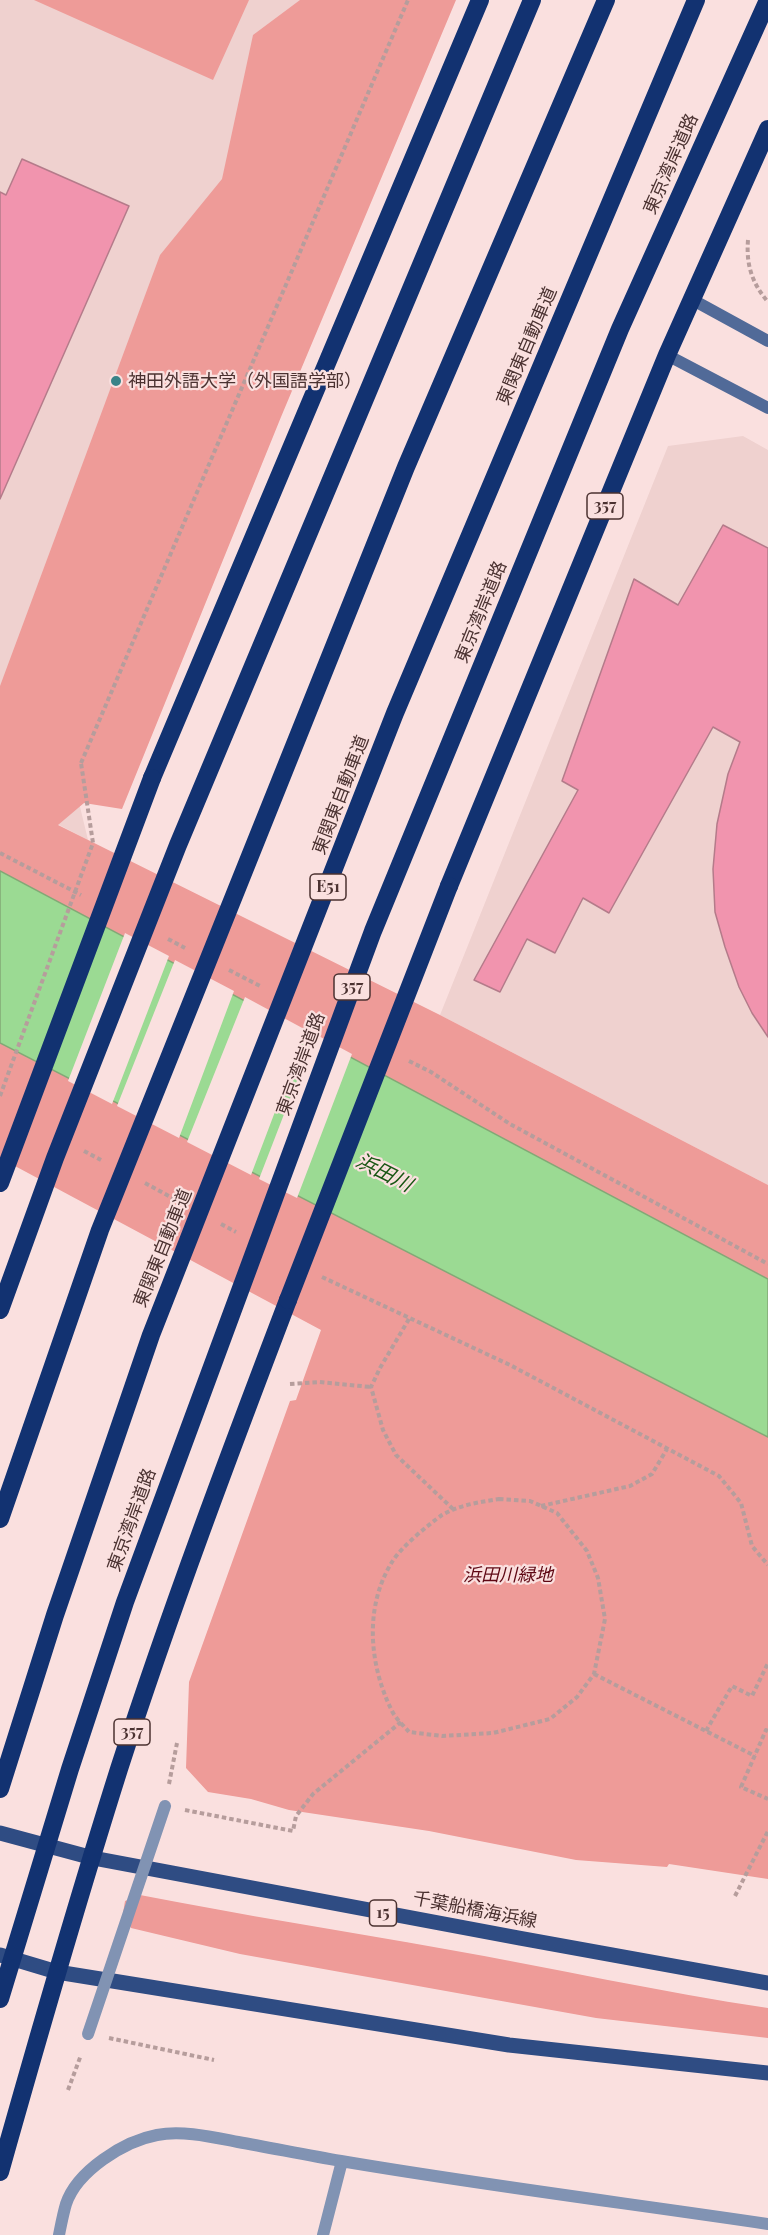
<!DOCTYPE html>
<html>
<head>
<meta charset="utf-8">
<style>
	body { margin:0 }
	canvas { display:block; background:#fae0df }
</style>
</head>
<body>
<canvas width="768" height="2235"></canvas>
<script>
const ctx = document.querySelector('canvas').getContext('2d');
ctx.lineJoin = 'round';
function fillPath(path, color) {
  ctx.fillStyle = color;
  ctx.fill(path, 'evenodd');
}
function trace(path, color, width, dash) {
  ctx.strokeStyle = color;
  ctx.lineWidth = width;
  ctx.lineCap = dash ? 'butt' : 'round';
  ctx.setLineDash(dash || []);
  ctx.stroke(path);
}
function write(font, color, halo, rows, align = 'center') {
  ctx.font = font + ' "Playfair Display","Noto Sans JP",serif';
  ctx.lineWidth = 4.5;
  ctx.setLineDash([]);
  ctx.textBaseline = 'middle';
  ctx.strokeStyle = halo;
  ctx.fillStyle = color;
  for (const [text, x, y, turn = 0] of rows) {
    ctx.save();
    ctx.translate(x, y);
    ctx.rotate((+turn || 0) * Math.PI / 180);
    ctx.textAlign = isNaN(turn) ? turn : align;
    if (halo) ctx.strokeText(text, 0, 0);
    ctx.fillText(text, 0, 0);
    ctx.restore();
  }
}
fillPath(new Path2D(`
	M0,0H395L69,761L88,840L0,794Z
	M743,436L768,450V1185L440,1015L668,446Z`), '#efd1cf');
fillPath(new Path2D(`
	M34,0H249L213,80Z
	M300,0H456L281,417L122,809L84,803L58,825L440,1015L768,1185V1879L669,1864L667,1867L576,1860L429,1831L289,1810L251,1799L208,1792L186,1768L189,1682L290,1401L296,1400L321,1330L0,1158V686L160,255L222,179L253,35Z
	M140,1895C242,1915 344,1931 445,1949C553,1968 660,1992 768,2008V2038L596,2018L240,1954L131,1928L123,1913L125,1901Z`), '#ee9b98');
const water = new Path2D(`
	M0,871L768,1279V1437L0,1043Z`);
fillPath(water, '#9bda93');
trace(water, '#83a876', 1.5);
fillPath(new Path2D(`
	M125,933L169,956L112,1104L68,1081Z
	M175,960L234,991L179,1138L117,1106Z
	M245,997L306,1030L251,1175L187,1142Z
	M315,1034L352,1054L297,1198L259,1179Z`), '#fae0df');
const building = new Path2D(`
	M22,159L129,206L0,499V192L6,195Z
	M723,525L768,548V1037L752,1013L739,987L725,947L715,912L713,869L717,824L728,774L740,742L713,727L609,913L583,898L555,953L527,939L500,992L474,980L578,790L562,781L634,579L678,605Z`);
fillPath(building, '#f194ae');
trace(building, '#b47b8a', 1.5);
trace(new Path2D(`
	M748,240C746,265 752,283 768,302
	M81,763L408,0
	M0,853L81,895
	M168,939L185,948
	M229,970L260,986
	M409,1061L431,1072L510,1124L768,1264
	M84,1151L101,1160
	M145,1183L178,1201
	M221,1224L236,1232
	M322,1277L510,1365L719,1476L741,1503L752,1546L768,1565
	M409,1319L380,1368L371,1387L383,1430L396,1455L454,1510
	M290,1384L319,1382L371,1387
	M499,1499L530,1501L557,1513L587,1551L598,1578L605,1619L594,1674L577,1697L550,1719L493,1733L442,1736L409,1732C404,1726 396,1719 392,1711C369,1665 364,1607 392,1562C401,1547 428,1525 442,1515C459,1505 480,1502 499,1499Z
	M541,1506L630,1486L652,1474L667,1449
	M594,1674L755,1756
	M706,1731L732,1686L752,1696L768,1663
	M768,1731L766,1730L741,1787L768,1799
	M169,1784L177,1743
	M185,1810L293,1831L296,1816L313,1794L401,1722
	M735,1896L768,1831
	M109,2038L214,2060
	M68,2090L81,2055`), '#b69d9c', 4, [4.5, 3]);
trace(new Path2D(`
	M59,2235C61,2225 63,2214 66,2204C77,2171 124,2141 157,2135C182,2130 212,2137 238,2142C272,2148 306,2155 341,2161C482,2185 626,2203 768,2224
	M323,2235L342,2161`), '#8193b3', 12);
trace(new Path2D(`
	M693,300L768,341
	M667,355L768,408`), '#516a98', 12);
trace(new Path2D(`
	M0,1833L93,1858L519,1938L768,1983
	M0,1955L57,1972L509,2045L768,2073`), '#2f4c83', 15);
trace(new Path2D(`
	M152,778L480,0
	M449,886L667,355L768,129
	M0,2172C38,2037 77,1902 119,1769C170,1611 229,1455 288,1300`), '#123271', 18);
trace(new Path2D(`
	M0,1096L93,843L81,763`), '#b69d9c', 4, [4.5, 3]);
trace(new Path2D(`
	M88,2034L165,1806`), '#8193b3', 12);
trace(new Path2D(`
	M0,1183L152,778
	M288,1300L449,886
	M0,1310L55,1158L178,845L532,0
	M0,1519L100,1230L406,467L606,0
	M0,1789L55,1615L151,1335L395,713L696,0
	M0,1999L70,1769L125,1602L373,931L620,329L768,0`), '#123271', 18);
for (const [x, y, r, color] of [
	[116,381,6,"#3a8388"]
]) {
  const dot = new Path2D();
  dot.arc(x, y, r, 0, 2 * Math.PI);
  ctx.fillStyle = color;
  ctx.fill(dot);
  trace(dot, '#fae0df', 2);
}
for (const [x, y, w] of [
	[605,506,36],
	[328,887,36],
	[352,987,36],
	[132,1732,36],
	[383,1913,27]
]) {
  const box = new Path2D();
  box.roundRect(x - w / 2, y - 13, w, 26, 4.5);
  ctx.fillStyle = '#fae0df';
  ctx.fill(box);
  trace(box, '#4b3231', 1.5);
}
write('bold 16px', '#4b3231', null, [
	["357",605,506],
	["E51",328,887],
	["357",352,987],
	["357",132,1732],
	["15",383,1913]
]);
write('18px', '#4b3231', '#fae0df', [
	["東京湾岸道路",671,164,-66],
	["東関東自動車道",527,346,-67],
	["東京湾岸道路",481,612,-68],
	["東関東自動車道",341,795,-69],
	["東京湾岸道路",301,1064,-70],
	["東関東自動車道",163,1248,-68],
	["東京湾岸道路",132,1520,-70],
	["千葉船橋海浜線",475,1910,11]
]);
write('18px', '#4b3231', '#fae0df', [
	["神田外語大学（外国語学部）",128,381]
], 'left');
write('italic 18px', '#5e0713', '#fae0df', [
	["浜田川緑地",508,1575]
]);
write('italic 20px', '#185613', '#fae0df', [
	["浜田川",384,1173,27]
]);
</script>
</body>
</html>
